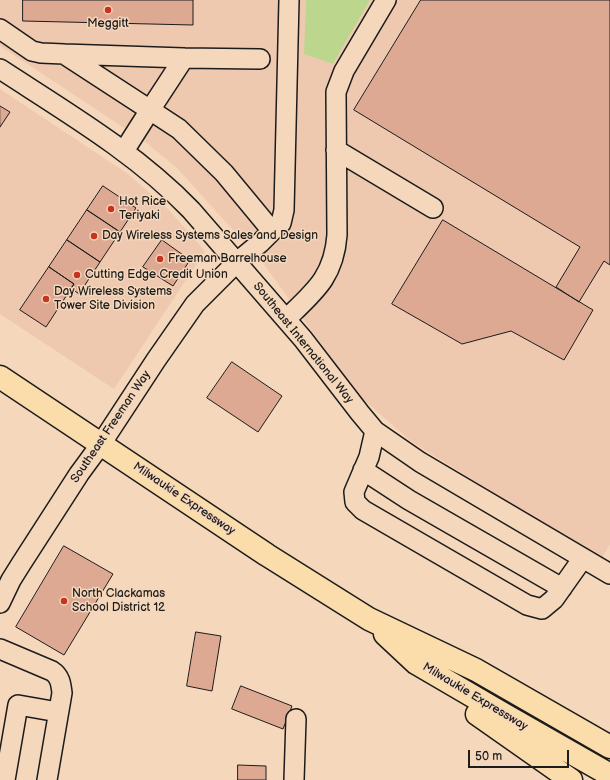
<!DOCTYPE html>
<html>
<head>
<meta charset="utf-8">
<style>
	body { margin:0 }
	#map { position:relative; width:610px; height:780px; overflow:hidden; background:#f5d7bb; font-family:"Balsamiq Sans",sans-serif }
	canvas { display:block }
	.scale { position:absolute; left:468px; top:750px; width:101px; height:18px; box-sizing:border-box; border:2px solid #1c1c1c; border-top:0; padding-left:5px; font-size:12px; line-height:14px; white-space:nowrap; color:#1c1c1c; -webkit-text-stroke:3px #f5d7bb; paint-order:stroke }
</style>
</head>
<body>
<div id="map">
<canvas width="610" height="780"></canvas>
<div class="scale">50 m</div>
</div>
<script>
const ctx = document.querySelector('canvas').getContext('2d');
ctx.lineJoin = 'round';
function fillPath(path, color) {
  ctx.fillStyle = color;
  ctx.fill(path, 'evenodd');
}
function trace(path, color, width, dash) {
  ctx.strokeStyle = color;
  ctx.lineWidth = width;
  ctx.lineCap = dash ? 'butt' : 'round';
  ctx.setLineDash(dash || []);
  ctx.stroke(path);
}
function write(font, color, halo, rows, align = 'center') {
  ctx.font = font + ' "Balsamiq Sans",sans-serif';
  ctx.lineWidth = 3;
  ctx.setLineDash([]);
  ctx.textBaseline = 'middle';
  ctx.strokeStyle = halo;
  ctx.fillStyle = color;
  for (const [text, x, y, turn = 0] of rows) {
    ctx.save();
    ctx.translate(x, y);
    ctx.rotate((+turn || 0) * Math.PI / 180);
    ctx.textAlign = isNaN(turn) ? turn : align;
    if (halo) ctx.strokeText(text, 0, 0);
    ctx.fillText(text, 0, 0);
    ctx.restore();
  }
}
fillPath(new Path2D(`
	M0,0H306L305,54L333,64L370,0H610V544L601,560L412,442L358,395L263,263L176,167L144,141L0,46Z
	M0,89L128,174L168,209L205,251L114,389L0,314Z`), '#eec9af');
fillPath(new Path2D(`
	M306,0H370L333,64L304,54Z`), '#bcd68e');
const building = new Path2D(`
	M23,0H193V25L23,21Z
	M421,0H610V265L604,261L579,302L556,287L580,247L354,110Z
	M0,106L10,112L0,127Z
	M103,186L136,208L120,232L87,210Z
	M87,210L120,232L100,262L67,240Z
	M443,220L593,310L564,360L511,331L462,344L392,304Z
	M67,240L100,262L79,294L71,288L74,284L49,267Z
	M162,240L190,260L173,286L143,267Z
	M49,267L74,284L46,327L20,310Z
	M232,362L282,396L258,432L207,398Z
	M64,546L113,574L64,655L16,627Z
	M196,632L221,636L212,691L187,686Z
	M241,686L292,706L283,729L232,709Z
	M238,765L266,766V780H238Z`);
fillPath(building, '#dea993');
trace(building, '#1c1c1c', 1);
const minor = new Path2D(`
	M0,29L32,51L41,53L64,54L150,110L124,151
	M184,58L260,59
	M0,69C66,112 136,153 191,210L303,339L360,413L375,431L420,462L610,574
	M336,150L433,208
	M272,231L281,223L284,210L289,0
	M286,319C314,292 334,277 337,235L336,92L344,71L386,0
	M375,431L369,457L354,492L355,502L363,510L527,605L542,609L554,599L583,558
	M363,470L409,500L562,588
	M0,603L11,580L21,564L79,474L101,444L156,360L195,304L237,262L260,243L272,231L224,173L179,129L150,110L184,58L64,54
	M0,649L52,671C60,676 61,684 62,693L47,780
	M5,780L18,705L58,712
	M294,780L296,719`);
const highway = new Path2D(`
	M0,377L267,555L369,619L476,670L610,747
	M385,634L416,663L505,715L610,775
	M477,714L571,780`);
trace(minor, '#1c1c1c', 22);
trace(highway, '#1c1c1c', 25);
trace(minor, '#f5d7bb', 19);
trace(highway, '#faddab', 22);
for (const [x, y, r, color] of [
	[108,10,4,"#c8321e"],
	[111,209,4,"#c8321e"],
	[94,236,4,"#c8321e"],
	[160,259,4,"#c8321e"],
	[77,275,4,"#c8321e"],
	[46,299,4,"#c8321e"],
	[64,601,4,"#c8321e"]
]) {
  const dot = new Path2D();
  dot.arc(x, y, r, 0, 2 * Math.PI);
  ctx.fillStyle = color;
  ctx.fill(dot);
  trace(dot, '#f5d7bb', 1.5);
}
write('12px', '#1c1c1c', '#f5d7bb', [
	["Meggitt",108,24,"center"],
	["Hot Rice",119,202],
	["Teriyaki",119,216],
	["Day Wireless Systems Sales and Design",102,236],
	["Freeman Barrelhouse",168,259],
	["Cutting Edge Credit Union",85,275],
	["Day Wireless Systems",54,292],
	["Tower Site Division",54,306],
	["North Clackamas",72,594],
	["School District 12",72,608]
], 'left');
write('12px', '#1c1c1c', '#f5d7bb', [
	["Southeast International Way",303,343,51],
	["Southeast Freeman Way",111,427,-56],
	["Milwaukie Expressway",184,499,34],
	["Milwaukie Expressway",475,697,31]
]);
</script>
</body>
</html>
